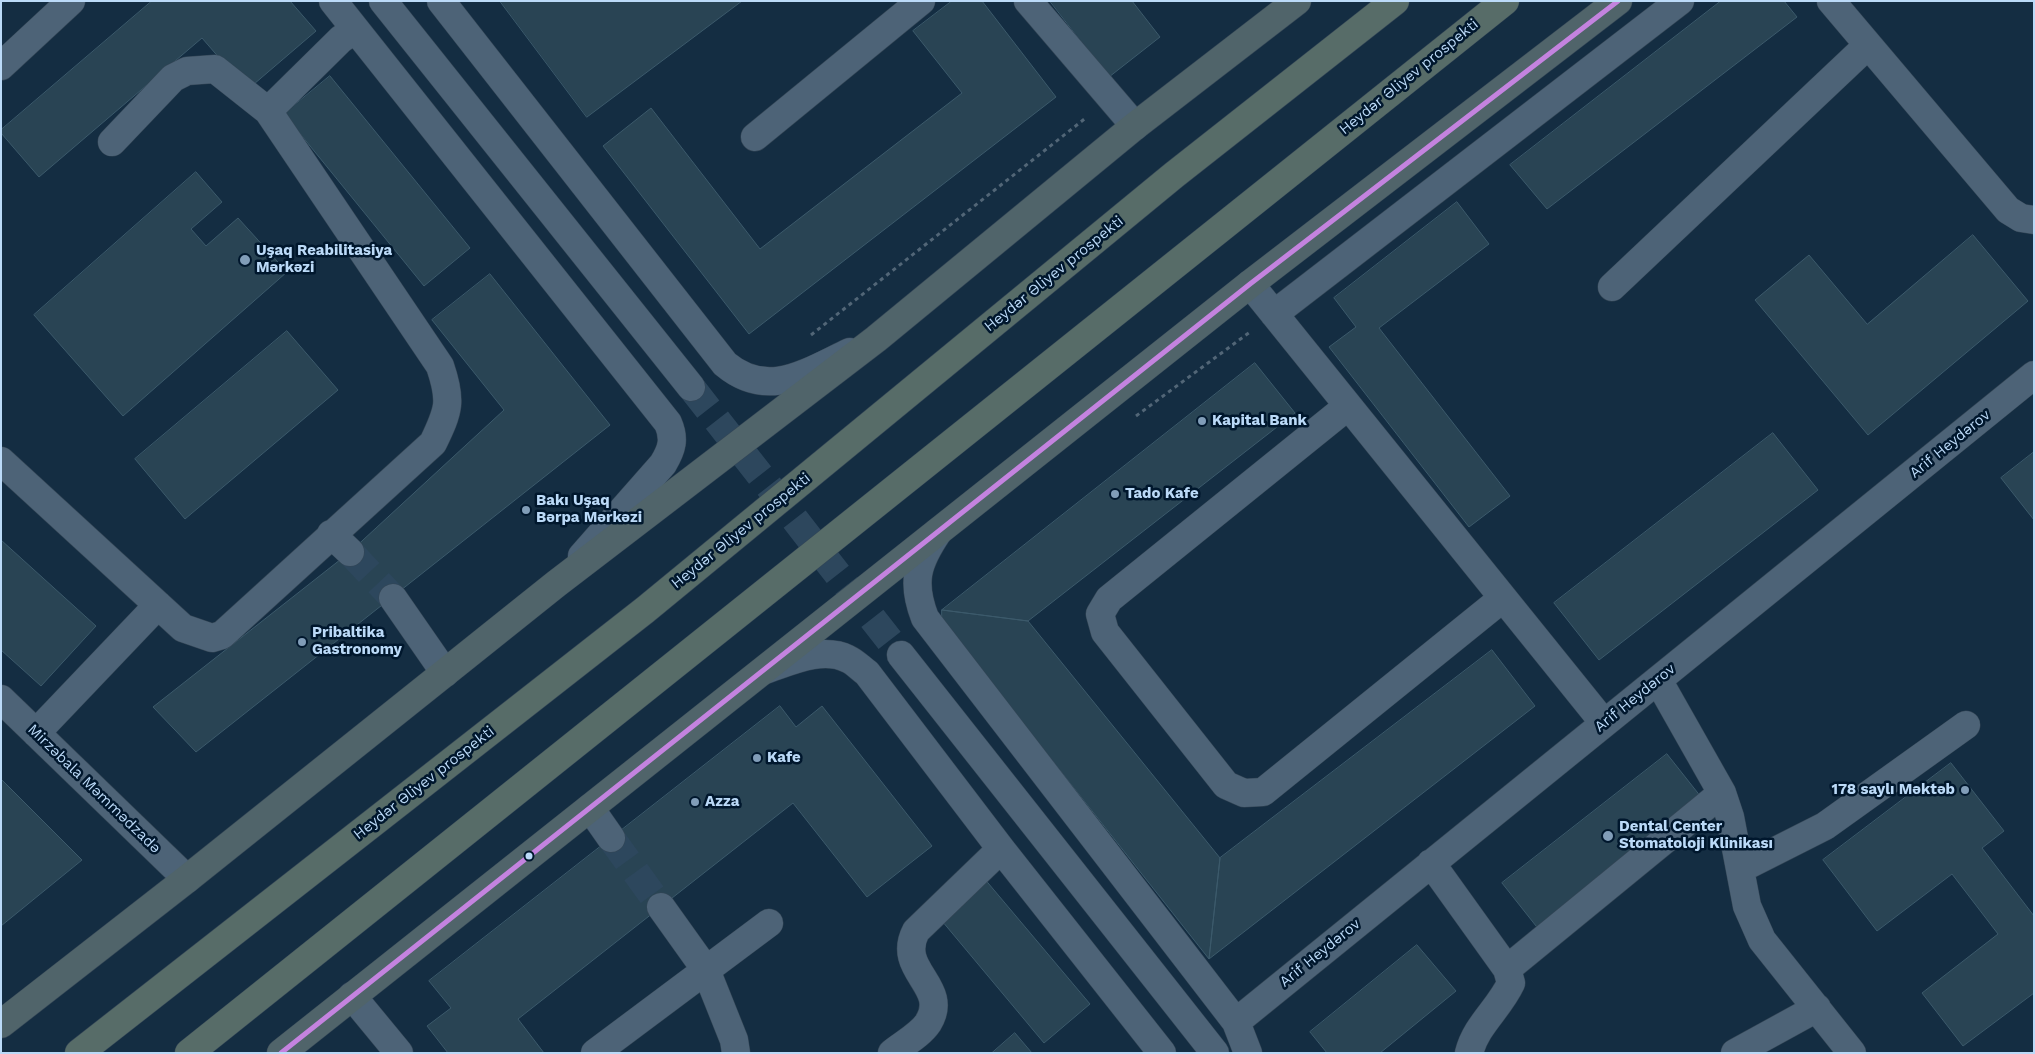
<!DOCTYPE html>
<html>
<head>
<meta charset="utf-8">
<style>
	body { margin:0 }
	#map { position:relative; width:2035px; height:1054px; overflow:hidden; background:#142d42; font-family:"Work Sans",sans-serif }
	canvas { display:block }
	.frame { position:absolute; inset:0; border:2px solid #bbdaf8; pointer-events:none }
</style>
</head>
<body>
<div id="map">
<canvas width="2035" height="1054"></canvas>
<div class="frame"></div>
</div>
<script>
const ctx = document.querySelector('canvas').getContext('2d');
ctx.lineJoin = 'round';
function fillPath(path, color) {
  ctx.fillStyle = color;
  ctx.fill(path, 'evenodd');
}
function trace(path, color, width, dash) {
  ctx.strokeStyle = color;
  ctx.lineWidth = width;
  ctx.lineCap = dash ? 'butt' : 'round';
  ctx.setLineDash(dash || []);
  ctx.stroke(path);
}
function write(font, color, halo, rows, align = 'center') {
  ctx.font = font + ' "Work Sans",sans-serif';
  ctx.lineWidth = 5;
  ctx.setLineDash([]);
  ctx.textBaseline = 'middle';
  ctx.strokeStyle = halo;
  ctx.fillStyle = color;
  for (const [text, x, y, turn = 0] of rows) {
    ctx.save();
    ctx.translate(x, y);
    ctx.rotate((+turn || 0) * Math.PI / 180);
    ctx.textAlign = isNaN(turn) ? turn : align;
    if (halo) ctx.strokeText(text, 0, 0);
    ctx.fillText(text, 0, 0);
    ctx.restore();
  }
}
const building = new Path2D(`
	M152,1H290L316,31L247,90L202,38L39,177L1,133V130Z
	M500,1H742L587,117Z
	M952,1H982L1056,97L749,334L603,146L651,108L760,249L962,93L913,31Z
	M1050,1H1132L1160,37L1109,77Z
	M1721,1H1784L1797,17L1547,209L1510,165Z
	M330,76L470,248L424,286L284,114Z
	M196,172L222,202L191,229L206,246L238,218L287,272L123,416L34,315Z
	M1457,202L1489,244L1379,328L1510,496L1469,527L1329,347L1356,327L1334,298Z
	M1973,235L2028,301L1868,435L1755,300L1809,255L1867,324Z
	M490,274L610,425L196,752L153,707L350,552L504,410L432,320Z
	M287,331L338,390L185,519L135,459Z
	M1255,363L1295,413L1028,621L942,610Z
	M1773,433L1818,490L1599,660L1554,603Z
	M2034,452V520L2001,478Z
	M1,540L96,626L41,686L1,650Z
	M942,610L1028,621L1220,858L1209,959L942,621Z
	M1492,650L1535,706L1209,959L1220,858Z
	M780,706L796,727L822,706L932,846L867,897L793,803L518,1019L544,1053H448L427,1026L451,1008L429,981Z
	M1667,754L1705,802L1540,931L1502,883Z
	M1951,763L2004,831L1982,848L2034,916V993L1963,1046L1922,993L1998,934L1952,874L1877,931L1823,860Z
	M1,779L82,860L1,926Z
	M983,877L1090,1004L1044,1043L937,915Z
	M1417,945L1456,991L1380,1053H1327L1310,1032Z
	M1015,1033L1032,1053H992Z`);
fillPath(building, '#294454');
trace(building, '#3c5a6b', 1);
trace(new Path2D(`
	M691,387L901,655
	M350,552L393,598
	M611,838L661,907`), '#2d475d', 28, [28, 14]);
const minor = new Path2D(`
	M333,1L668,423C675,439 672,449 663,464L582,556
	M383,1L691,387
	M441,1L725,364C768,400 807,372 850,352
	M1028,1L1135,126
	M1831,1L2008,210L2021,218L2034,220
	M1,66L71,1
	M755,137L921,1
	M112,142L173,78L187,71L215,69L268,111
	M1250,284L1604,723
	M1612,287L1867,46
	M1274,314L1680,1
	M1348,406L1109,599L1100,614L1105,632L1226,785L1244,793L1263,792L1503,598
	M1,461L183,628L212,638L222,635L433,443C449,410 452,401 440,366L268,111L341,39L355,30
	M938,532C917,563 911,582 925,618L1236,1022L1248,1053
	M331,534L350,552
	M393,598L445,673
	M901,655L1215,1053
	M765,670C789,662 822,646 848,659C855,662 861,669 867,673L1001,849L1162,1053
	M1658,680L1722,793L1730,817L1747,906L1762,940L1852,1053
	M1,699L187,879
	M36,733L158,605
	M590,808L611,838
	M1431,863L1507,969L1511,983C1499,1009 1476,1025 1469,1053
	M1740,869L1825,826L1966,725
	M661,907L706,970L734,1040L736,1053
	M1507,969L1722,793
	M352,996L399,1053
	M1236,1022L2034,375
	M595,1053L769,923
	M892,1053C903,1044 920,1035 928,1023C951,986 895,971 916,931L1001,849
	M1735,1053L1817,1008`);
const major = new Path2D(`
	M1,1024L187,879L556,584L876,339L1135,126L1297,1
	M281,1053L1250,284L1618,1`);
const highway = new Path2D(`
	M79,1053L645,610L1174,175L1395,1
	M189,1053L1505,1`);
trace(minor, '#344656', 29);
trace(major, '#344656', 29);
trace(highway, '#344656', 29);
trace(new Path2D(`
	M811,335L1087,117
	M1136,416L1250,332`), '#526677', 3, [4, 4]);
trace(minor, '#4d6377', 28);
trace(major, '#50646a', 28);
trace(highway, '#576c68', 28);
trace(new Path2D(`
	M281,1053L1250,284L1618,1`), '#c483df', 5);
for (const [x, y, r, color] of [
	[245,260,6,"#819db8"],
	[1202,421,5,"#819db8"],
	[1115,494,5,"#819db8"],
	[526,510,5,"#819db8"],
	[302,642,5,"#819db8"],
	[757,758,5,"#819db8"],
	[1965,790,5,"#819db8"],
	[695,802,5,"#819db8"],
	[1608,836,6,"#819db8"],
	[529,856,4.5,"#bbdaf8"]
]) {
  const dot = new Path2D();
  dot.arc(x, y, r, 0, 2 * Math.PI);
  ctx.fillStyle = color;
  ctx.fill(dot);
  trace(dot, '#00172d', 2);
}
write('15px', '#bbdaf8', '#00172d', [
	["Heydər Əliyev prospekti",1409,77,-39],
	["Heydər Əliyev prospekti",1054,274,-39],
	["Arif Heydərov",1950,444,-39],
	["Heydər Əliyev prospekti",741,531,-39],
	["Arif Heydərov",1635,698,-39],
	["Heydər Əliyev prospekti",424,783,-38],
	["Mirzəbala Məmmədzadə",94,789,44],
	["Arif Heydərov",1320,953,-39]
]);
write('bold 15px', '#bbdaf8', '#00172d', [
	["Uşaq Reabilitasiya",256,251],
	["Mərkəzi",256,268],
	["Kapital Bank",1212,421],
	["Tado Kafe",1125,494],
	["Bakı Uşaq",536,501],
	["Bərpa Mərkəzi",536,518],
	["Pribaltika",312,633],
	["Gastronomy",312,650],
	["Kafe",767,758],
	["178 saylı Məktəb",1955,790,"right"],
	["Azza",705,802],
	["Dental Center",1619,827],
	["Stomatoloji Klinikası",1619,844]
], 'left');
</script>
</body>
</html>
